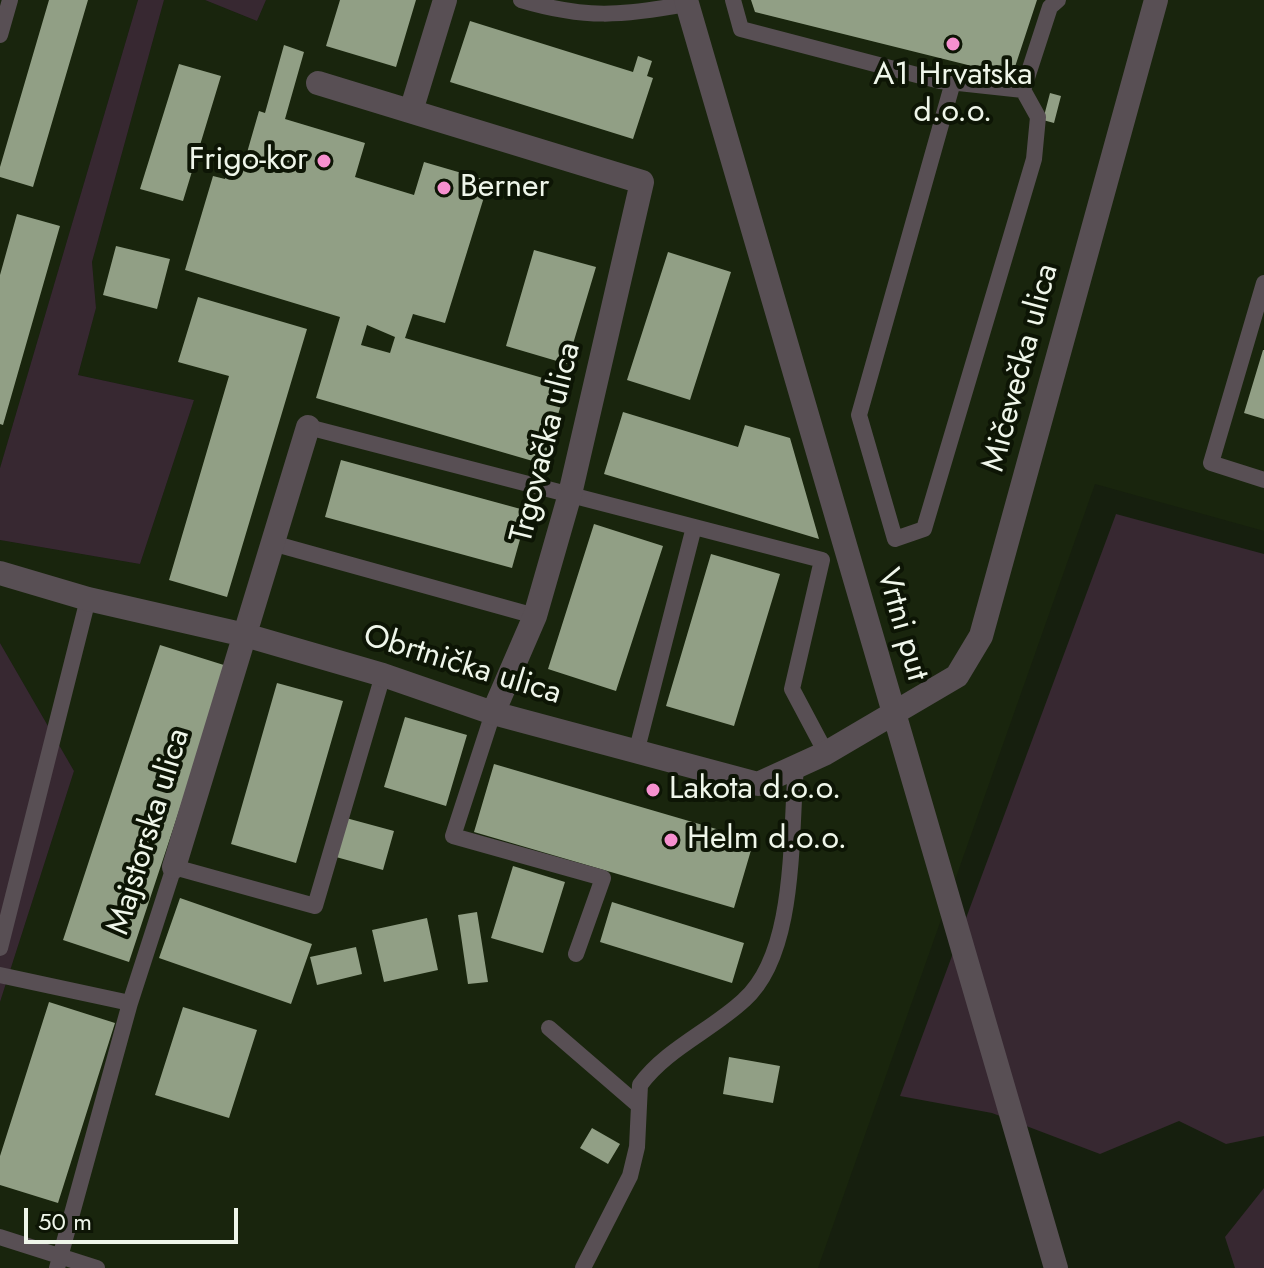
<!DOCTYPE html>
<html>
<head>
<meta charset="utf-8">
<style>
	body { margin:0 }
	#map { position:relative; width:1264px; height:1268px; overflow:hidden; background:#161f0e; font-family:Jost,sans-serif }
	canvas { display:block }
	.scale { position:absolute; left:24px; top:1208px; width:214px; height:36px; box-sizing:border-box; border:4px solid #eff6ea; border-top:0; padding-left:10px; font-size:24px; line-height:28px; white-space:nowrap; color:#eff6ea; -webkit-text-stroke:6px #0d1505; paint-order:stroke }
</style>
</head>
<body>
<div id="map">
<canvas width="1264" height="1268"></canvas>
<div class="scale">50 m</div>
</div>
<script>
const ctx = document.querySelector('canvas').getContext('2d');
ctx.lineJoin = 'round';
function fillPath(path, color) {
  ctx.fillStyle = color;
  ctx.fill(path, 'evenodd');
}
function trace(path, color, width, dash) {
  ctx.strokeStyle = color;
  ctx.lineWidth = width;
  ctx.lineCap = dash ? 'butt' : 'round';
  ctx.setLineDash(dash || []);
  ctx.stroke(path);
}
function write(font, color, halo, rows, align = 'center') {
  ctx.font = font + ' Jost,sans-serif';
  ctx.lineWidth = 8;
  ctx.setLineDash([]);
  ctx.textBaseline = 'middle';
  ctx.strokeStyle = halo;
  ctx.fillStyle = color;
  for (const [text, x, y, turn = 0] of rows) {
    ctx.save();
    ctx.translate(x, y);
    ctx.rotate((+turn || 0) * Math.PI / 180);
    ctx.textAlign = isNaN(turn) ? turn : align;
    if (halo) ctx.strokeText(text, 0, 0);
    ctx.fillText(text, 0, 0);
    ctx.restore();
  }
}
fillPath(new Path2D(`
	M0,0H138L0,468Z
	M164,0H205L257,21L266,0H1264V531L1095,484L818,1268H0V1002L74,771L0,643V540L140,564L194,400L78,375L96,308L92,262Z`), '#19250d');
fillPath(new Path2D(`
	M138,0H164L92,262L96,308L78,375L194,400L140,564L0,540V468Z
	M205,0H266L257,21Z
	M1116,514L1264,554V1136L1226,1144L1179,1121L1100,1154L992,1113L900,1096Z
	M0,643L74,771L0,1002Z
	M1264,1188V1268H1235L1225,1237Z`), '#372831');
fillPath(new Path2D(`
	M49,0H88L33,187L0,177V167Z
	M340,0H416L396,67L326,46Z
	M751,0H1037L1012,76L755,12Z
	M470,21L633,72L638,56L652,61L647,76L653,78L633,139L450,82Z
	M284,45L304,52L285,119L365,143L355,177L414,195L424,162L489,181L445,323L413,314L405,338L567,385L543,464L316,398L340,317L185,270L213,176L225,179L234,160L244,163L259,111L265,113ZM367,325L395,337L390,353L361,345Z
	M179,64L221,76L183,201L140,189Z
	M1050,93L1061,96L1054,123L1043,120Z
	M17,214L60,226L3,425L0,424V275Z
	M116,246L170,259L157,309L103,295Z
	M534,250L596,267L567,364L506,346Z
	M668,252L731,272L690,400L627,380Z
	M198,297L307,329L227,597L169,580L229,376L178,362Z
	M1263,350H1264V419L1244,413Z
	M623,412L738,447L745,425L790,438L819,539L604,474Z
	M341,460L528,511L512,568L325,517Z
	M594,524L663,546L616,691L548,669Z
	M711,554L780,574L734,726L666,706Z
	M160,645L227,666L129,962L63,940Z
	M277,683L343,701L296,863L231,844Z
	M405,717L467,735L446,806L384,787Z
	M494,764L754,840L734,908L474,832Z
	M346,818L394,831L383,870L336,857Z
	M513,866L565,882L543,953L491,938Z
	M180,898L312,944L291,1004L159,958Z
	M612,902L744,943L732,983L600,942Z
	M477,912L488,982L468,984L458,915Z
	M427,918L438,970L384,982L372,930Z
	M356,947L362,974L317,985L310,957Z
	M49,1002L115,1023L58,1203L0,1185V1156Z
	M183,1007L257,1030L229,1118L155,1095Z
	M729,1057L780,1066L773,1103L723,1094Z
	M592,1128L620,1144L608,1164L580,1148Z`), '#919f85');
trace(new Path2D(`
	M521,0C585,19 622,16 687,4
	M733,0L741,29L940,81L1023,90
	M0,35L10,0
	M953,82L859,415L895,539L924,529L1034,159L1038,117L1023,90L1050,7L1058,0
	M1264,283L1211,463L1264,480
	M308,427L822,560L792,689L826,753
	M272,543L535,616
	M493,713L453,836L603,878L576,954
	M637,749L694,527
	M0,948L88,599
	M0,975L130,1003
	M549,1028L637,1104
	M0,1237L97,1268
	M57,1268L130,1003L174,867L315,906L383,675
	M583,1268L630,1176L637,1147L640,1085C666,1049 712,1030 744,1000C797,953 790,835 796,767`), '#584f54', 16);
trace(new Path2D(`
	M686,0L1056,1268
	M318,83L642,182L570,494L535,616L493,713
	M411,111L445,0
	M0,573L88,599L245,635L383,675L493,713L758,784L826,753L957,676L981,636L1156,0
	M174,867L308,427`), '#584f54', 24);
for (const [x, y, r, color] of [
	[953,44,8,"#f690cf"],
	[324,161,8,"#f690cf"],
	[444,188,8,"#f690cf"],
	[653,790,8,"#f690cf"],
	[671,840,8,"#f690cf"]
]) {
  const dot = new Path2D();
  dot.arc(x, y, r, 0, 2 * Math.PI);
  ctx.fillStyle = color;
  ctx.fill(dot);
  trace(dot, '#0d1505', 3);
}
write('32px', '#eff6ea', '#0d1505', [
	["A1 Hrvatska",953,76,"center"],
	["d.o.o.",953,113,"center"],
	["Frigo-kor",308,161,"right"],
	["Berner",460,188],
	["Lakota d.o.o.",669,790],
	["Helm d.o.o.",687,840]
], 'left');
write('32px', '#eff6ea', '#0d1505', [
	["Mičevečka ulica",1022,368,-75],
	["Trgovačka ulica",547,443,-76],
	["Vrtni put",901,625,74],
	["Obrtnička ulica",462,666,17],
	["Majstorska ulica",150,832,-73]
]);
</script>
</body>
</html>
